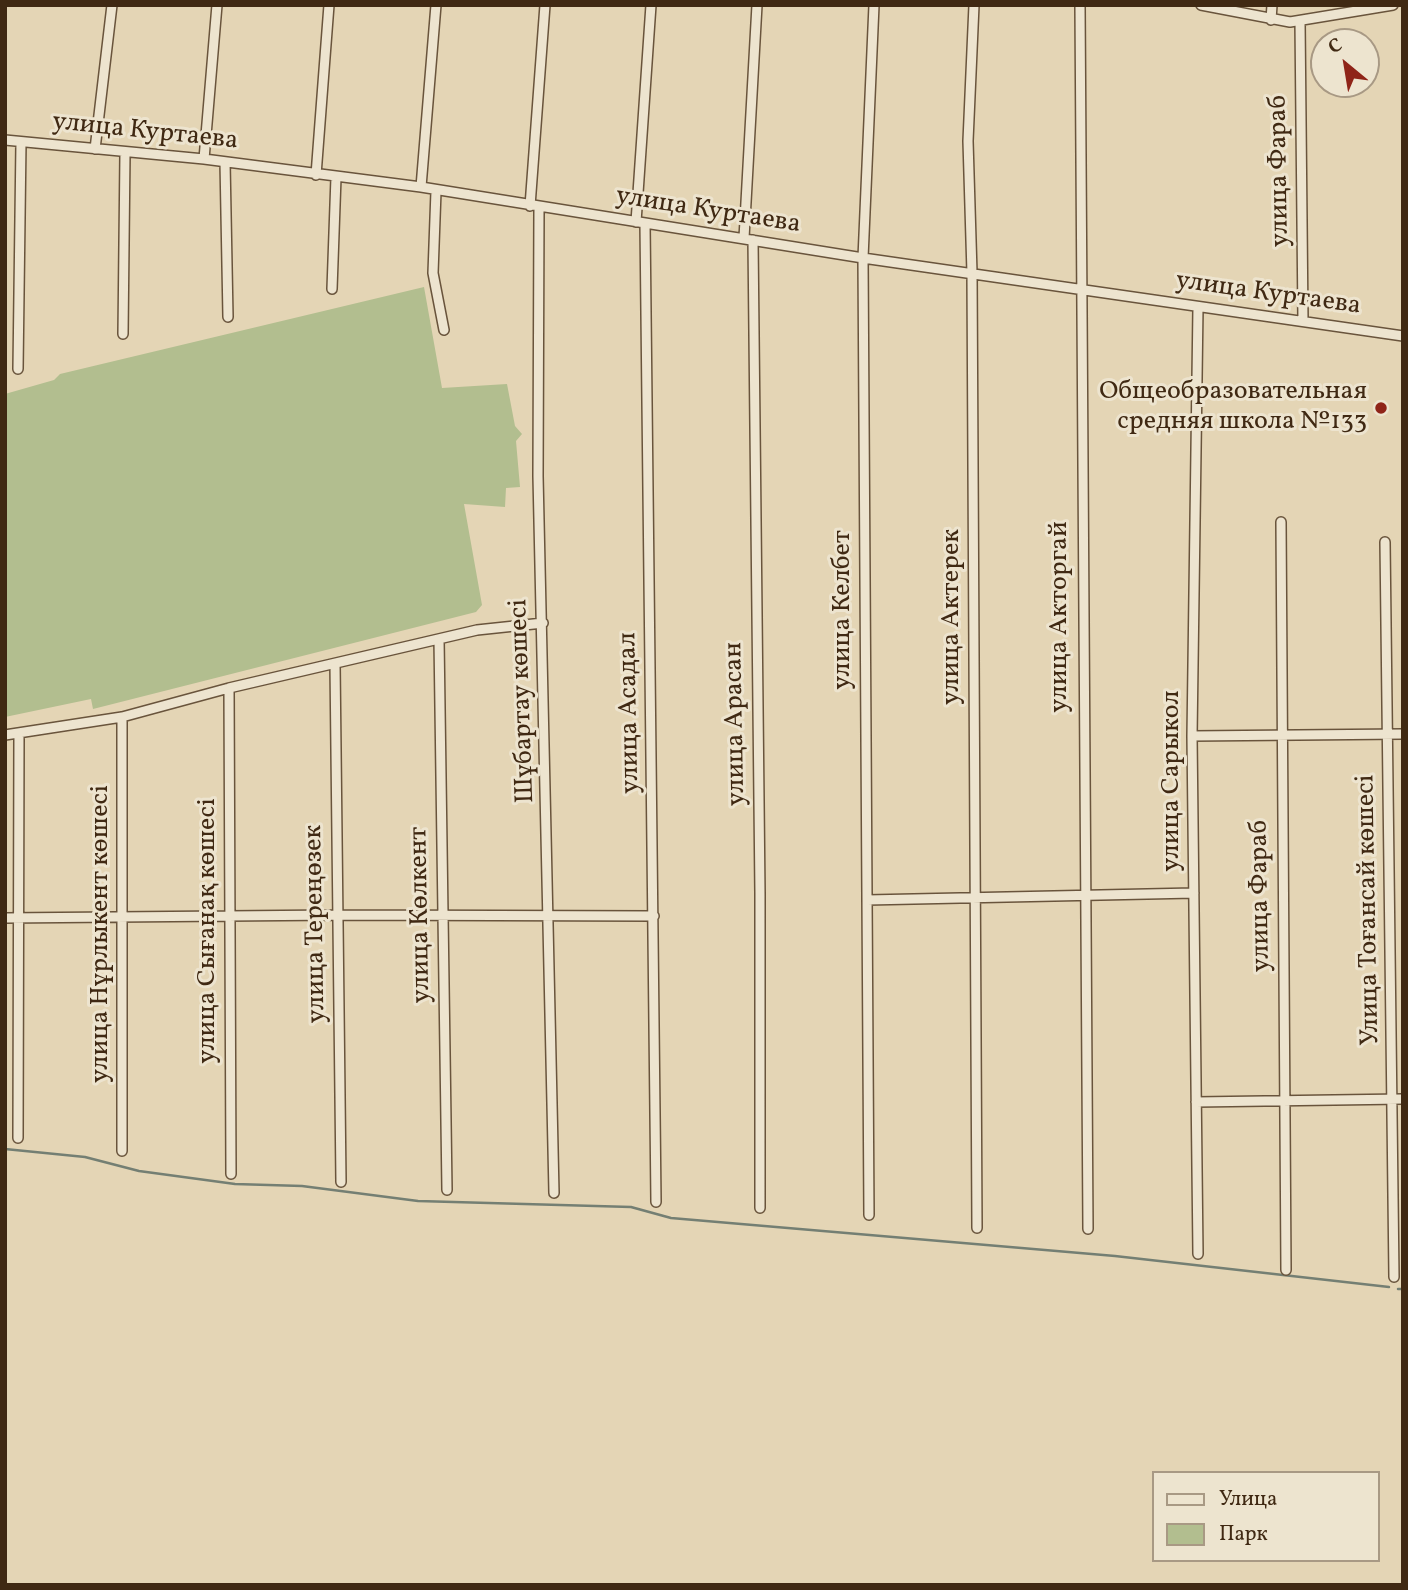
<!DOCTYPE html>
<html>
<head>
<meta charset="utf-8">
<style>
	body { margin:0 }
	#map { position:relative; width:1408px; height:1590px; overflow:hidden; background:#e4d5b5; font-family:Vollkorn,serif }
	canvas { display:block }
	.frame { position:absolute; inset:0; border:7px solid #402913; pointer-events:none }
	.legend { position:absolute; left:1152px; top:1471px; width:228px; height:91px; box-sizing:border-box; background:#ede4cf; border:2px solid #a89984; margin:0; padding:9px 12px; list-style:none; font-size:21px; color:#402913 }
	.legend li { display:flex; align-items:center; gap:14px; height:35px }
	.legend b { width:35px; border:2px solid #a89984 }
	.north { position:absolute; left:1310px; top:28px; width:70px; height:70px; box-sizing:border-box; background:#ede4cf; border:2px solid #a89984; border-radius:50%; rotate:330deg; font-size:19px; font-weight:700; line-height:28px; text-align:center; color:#402913 }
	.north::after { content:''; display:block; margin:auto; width:24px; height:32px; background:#8f2418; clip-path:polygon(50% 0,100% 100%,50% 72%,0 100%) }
</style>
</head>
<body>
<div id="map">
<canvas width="1408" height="1590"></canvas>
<div class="frame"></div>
<ul class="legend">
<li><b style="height:9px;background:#ede4cf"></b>Улица</li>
<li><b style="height:19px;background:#b2be8f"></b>Парк</li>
</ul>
<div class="north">С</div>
</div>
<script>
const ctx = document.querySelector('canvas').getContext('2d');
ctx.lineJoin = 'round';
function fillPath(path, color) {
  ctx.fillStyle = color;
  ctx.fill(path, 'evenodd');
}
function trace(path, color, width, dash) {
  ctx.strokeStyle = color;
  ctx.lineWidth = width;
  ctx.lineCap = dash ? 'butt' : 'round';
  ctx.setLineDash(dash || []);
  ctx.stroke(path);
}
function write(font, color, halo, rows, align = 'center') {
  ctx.font = font + ' Vollkorn,serif';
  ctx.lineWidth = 6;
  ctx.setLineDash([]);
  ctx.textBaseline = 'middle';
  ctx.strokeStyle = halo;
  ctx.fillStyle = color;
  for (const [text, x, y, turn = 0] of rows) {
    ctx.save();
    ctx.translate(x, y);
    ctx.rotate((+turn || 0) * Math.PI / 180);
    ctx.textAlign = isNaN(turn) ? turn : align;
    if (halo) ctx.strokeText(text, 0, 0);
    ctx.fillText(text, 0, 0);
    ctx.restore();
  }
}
fillPath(new Path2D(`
	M424,287L442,388L507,384L515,426L522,434L516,441L520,487L506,488L505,507L464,504L482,605L476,612L93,709L91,699L5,717V394L54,380L60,374Z`), '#b2be8f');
trace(new Path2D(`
	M5,1149L85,1157L139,1171L235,1184L302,1186L418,1201L631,1207L671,1218L1115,1256L1389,1287
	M1398,1289H1403`), '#747f73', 2.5);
const minor = new Path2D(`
	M974,5L968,141L972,273L977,1228
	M1080,5L1088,1229
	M1201,5L1290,22L1393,5
	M1271,20L1272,5
	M1300,21L1303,321
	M5,140L204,159L421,187L863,258L1403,336
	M95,149L112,5
	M204,159L217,5
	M225,162L228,317
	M316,175L329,5
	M421,187L436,5
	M436,191L433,273L444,330
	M530,206L545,5
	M539,208L538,476L554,1193
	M636,222L651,5
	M645,224L656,1202
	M744,238L757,5
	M753,240L760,894V1208
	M332,289L336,177
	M1198,307L1192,736L1198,1254
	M123,334L125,153
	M18,369L21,142
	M1281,522L1286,1270
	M1385,542L1394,1277
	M439,639L447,1190
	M335,664L341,1182
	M229,688L231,1174
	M122,717V1151
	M5,735L122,717L229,688L477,630L543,623
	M1192,736L1403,734
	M867,900L1194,893
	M5,918L338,915L654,916
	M1196,1102L1403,1099
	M18,1138L19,733
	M869,1215L863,258L874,5`);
trace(minor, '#69543c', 12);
trace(minor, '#ede4cf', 9);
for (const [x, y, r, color] of [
	[1381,408,7,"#8f2418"]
]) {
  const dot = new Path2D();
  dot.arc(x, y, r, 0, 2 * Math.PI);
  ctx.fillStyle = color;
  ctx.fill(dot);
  trace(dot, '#ede4cf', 2.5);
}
write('26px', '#402913', '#ede4cf', [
	["улица Куртаева",145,133,6],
	["улица Фараб",1281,171,-91],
	["улица Куртаева",708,212,9],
	["улица Куртаева",1268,295,8],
	["улица Келбет",844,610,-90],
	["улица Актерек",953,617,-90],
	["улица Акторгай",1061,617,-90],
	["Шұбартау көшесі",524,701,-92],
	["улица Асадал",631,713,-91],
	["улица Арасан",737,724,-91],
	["улица Сарыкол",1173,781,-90],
	["улица Фараб",1262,896,-91],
	["Улица Тоғансай көшесі",1370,910,-91],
	["улица Көлкент",422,915,-91],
	["улица Тереңөзек",317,924,-91],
	["улица Сығанақ көшесі",209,931,-90],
	["улица Нұрлыкент көшесі",102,934,-90]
]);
write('26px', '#402913', '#ede4cf', [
	["Общеобразовательная",1367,393],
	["средняя школа №133",1367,423]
], 'right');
</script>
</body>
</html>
